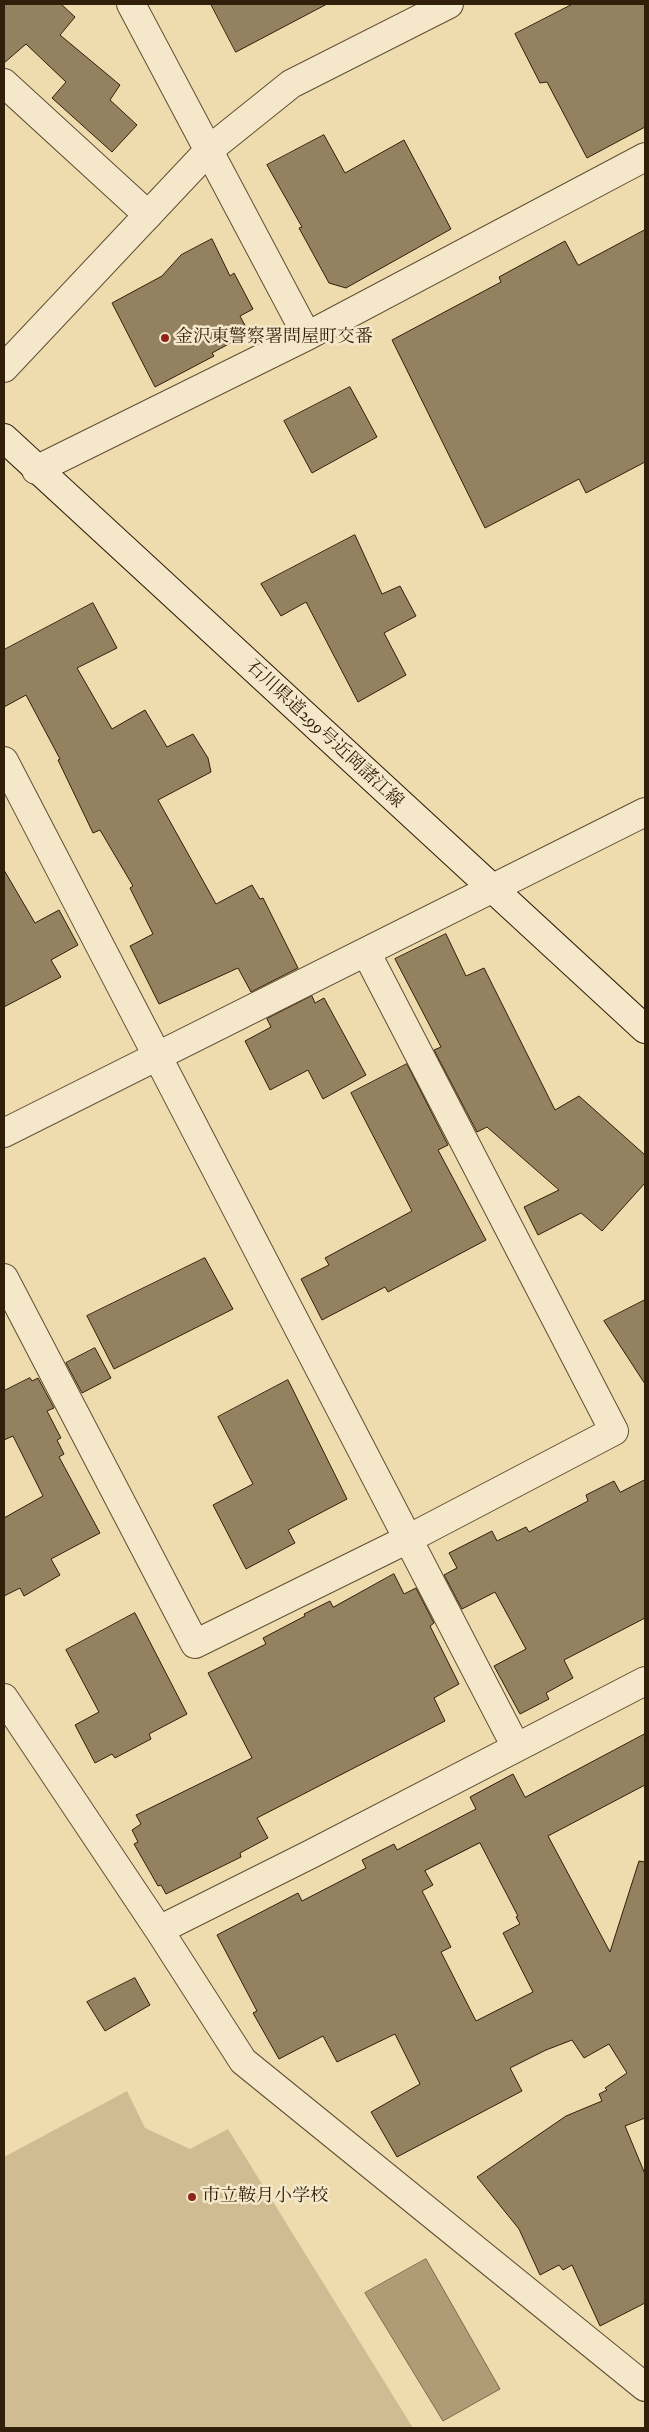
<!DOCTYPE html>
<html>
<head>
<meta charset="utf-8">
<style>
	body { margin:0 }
	#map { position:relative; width:649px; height:2432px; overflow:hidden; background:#efdcae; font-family:"IM FELL DW Pica",serif }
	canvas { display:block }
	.frame { position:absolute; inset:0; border:5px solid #321f0a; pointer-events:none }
</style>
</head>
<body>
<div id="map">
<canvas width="649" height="2432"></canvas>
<div class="frame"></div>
</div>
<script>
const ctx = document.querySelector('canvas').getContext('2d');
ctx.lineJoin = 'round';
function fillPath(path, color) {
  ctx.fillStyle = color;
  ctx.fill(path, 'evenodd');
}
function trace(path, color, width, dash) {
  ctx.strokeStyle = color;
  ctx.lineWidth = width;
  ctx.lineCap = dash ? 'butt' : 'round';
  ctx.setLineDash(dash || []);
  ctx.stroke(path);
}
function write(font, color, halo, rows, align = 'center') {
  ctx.font = font + ' "IM FELL DW Pica","Noto Serif JP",serif';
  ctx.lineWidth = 5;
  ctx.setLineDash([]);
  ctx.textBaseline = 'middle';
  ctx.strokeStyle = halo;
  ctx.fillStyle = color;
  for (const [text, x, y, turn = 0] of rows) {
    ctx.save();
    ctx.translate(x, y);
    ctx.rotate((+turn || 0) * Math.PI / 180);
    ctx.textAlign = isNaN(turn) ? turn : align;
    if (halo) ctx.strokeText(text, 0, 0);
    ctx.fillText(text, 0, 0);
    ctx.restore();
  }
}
fillPath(new Path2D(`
	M127,2091L145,2128L190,2149L228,2129L413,2428H4V2157Z`), '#cfbc92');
const water = new Path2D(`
	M426,2259L500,2389L443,2421L365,2293Z`);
fillPath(water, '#af9c76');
trace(water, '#7d6a4b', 1);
const building = new Path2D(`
	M4,4H61L75,17L60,35L120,85L110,100L137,125L112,152L52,98L66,82L26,44L4,63Z
	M211,4H327L236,52Z
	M573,4H645V127L587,158L547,82L540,83L515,34Z
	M324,135L345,173L404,140L451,229L346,288L329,283L299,228L302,227L267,165Z
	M645,230V462L586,493L579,479L485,528L392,340L501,282L499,277L565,241L578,265Z
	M212,239L230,276L234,273L253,309L240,316L249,333L212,353L214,356L155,387L112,303L162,276L181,255Z
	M350,387L377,437L312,473L284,421Z
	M355,535L382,594L400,586L416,616L384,633L406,675L358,702L306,602L281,616L261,584Z
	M93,603L117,648L77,668L112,729L145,710L167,747L193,734L208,758L211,772L158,800L216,904L252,885L260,899L263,898L298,968L251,992L238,968L159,1004L130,946L153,934L130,888L133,886L100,830L93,833L58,760L60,759L26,695L4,707V650Z
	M4,870L35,923L59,910L78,945L51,960L61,977L4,1007Z
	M446,934L466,976L484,968L555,1110L579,1096L645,1155V1183L602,1231L581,1213L538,1235L524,1207L559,1190L487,1127L477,1132L434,1050L441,1047L395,959Z
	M312,996L315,1003L324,998L366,1075L323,1099L308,1070L270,1090L245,1041L271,1027L267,1019Z
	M407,1064L448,1145L438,1150L486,1240L388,1292L385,1287L322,1320L301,1279L329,1265L325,1258L412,1211L351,1093Z
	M205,1258L233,1309L114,1369L87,1316Z
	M645,1300V1384L604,1321Z
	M95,1348L111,1378L82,1393L66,1363Z
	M30,1378L32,1381L38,1378L54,1408L47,1411L61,1438L57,1440L64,1454L59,1457L100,1533L51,1559L60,1575L24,1596L20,1588L4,1596V1518L43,1496L13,1436L4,1440V1391Z
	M288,1380L347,1499L288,1530L295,1543L246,1569L213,1505L253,1484L218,1417Z
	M645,1480V1618L564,1660L573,1678L546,1693L549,1699L520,1714L494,1666L526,1649L495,1592L462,1609L444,1575L457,1568L449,1553L492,1531L497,1541L526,1527L529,1532L588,1501L586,1495L614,1481L620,1492Z
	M394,1574L404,1594L416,1588L434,1623L430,1626L459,1684L434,1698L445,1721L257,1818L268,1838L240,1853L241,1857L166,1894L161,1885L158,1886L134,1844L138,1842L132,1830L141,1824L136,1815L252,1758L208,1673L266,1644L263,1638L305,1616L304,1614L330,1601L333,1607Z
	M135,1613L187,1714L149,1734L151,1739L115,1758L112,1754L95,1763L75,1725L99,1712L66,1650Z
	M645,1734V1785L548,1836L610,1952L639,1861L645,1862V2118L625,2126L645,2174V2303L600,2326L572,2265L563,2270L559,2265L540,2275L519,2229L477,2177L566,2116L602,2101L599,2094L607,2090L605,2088L627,2073L609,2044L584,2058L572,2040L546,2050L510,2068L522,2091L397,2157L371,2112L420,2084L395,2034L337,2062L323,2036L279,2059L253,2013L257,2011L217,1935L298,1893L302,1901L366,1868L362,1860L394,1844L397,1850L476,1809L470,1797L513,1774L525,1797ZM480,1843L518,1916L516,1917L520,1924L503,1933L533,1992L476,2021L441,1952L451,1947L422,1891L433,1885L425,1871Z
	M135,1978L150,2005L105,2031L87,2002Z`);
fillPath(building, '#94815f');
trace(building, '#321f0a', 1);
const minor = new Path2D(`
	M131,4L307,336
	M4,83L148,215
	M36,470L307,336L645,157
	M4,761L516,1747
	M4,1133L645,812
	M4,1278L195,1644L408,1539L614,1431L366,952
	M4,1698L159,1930L243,2061L645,2387
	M159,1930L311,1854L645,1681`);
const tertiary = new Path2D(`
	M4,368L210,149L291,84L449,4`);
const secondary = new Path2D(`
	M4,438L645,1029`);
trace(minor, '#614e33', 30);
trace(tertiary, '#614e33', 30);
trace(secondary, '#321f0a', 30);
trace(minor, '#f5e8ca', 28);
trace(tertiary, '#f5e8ca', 28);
trace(secondary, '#f5e8ca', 28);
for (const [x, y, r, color] of [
	[165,338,5,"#8f2418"],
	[192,2197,5,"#8f2418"]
]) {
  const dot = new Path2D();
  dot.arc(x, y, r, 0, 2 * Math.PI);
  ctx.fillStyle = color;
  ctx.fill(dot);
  trace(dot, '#f5e8ca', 2);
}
write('18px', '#321f0a', '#f5e8ca', [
	["金沢東警察署問屋町交番",175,338],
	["市立鞍月小学校",202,2197]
], 'left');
write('18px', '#321f0a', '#f5e8ca', [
	["石川県道299号近岡諸江線",324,735,43]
]);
</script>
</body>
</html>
